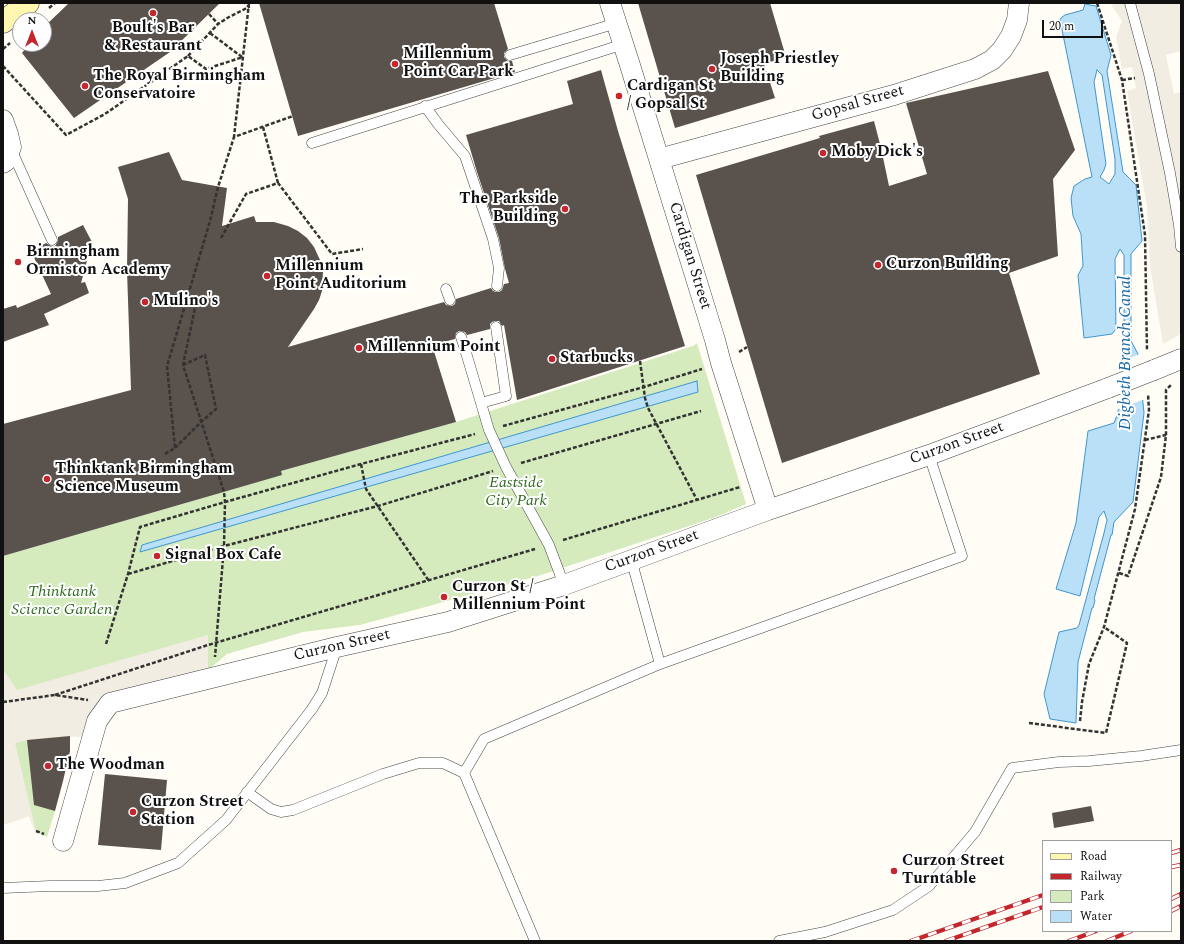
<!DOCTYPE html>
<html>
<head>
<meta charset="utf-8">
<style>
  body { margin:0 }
  #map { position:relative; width:1184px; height:944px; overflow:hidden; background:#fffdf5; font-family:Spectral,serif }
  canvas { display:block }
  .frame { position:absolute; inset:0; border:4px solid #111; pointer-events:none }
  .legend { position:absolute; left:1042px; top:840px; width:130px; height:92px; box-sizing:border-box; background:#fff; border:1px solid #a0a0a0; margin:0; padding:5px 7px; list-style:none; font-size:12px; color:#111 }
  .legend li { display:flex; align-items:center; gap:8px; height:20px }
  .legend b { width:20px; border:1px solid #a0a0a0 }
  .north { position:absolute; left:12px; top:12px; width:40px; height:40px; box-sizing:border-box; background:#fff; border:1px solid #a0a0a0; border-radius:50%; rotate:0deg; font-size:11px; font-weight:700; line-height:16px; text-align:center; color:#111 }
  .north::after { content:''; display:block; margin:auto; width:14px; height:18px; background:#c4262e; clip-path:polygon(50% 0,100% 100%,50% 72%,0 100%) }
  .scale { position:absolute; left:1042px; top:20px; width:61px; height:18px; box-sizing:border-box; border:2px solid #111; border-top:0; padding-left:5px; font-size:12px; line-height:14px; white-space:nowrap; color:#111; -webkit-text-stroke:3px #fff; paint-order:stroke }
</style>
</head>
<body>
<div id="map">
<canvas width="1184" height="944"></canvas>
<div class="frame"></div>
<ul class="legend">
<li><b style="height:5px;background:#fff6b0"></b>Road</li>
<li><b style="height:5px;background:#c4262e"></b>Railway</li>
<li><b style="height:11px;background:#d5ebbd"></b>Park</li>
<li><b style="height:11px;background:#b9e0f7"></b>Water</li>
</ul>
<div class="north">N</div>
<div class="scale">20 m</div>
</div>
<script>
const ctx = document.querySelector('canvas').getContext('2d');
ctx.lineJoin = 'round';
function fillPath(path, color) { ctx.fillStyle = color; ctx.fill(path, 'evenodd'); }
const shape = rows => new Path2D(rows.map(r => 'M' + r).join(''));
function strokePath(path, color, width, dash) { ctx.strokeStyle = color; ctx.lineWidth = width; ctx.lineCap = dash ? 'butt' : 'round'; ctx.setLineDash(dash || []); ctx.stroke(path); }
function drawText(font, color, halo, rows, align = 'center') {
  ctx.font = font + ' Spectral,serif'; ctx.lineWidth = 4; ctx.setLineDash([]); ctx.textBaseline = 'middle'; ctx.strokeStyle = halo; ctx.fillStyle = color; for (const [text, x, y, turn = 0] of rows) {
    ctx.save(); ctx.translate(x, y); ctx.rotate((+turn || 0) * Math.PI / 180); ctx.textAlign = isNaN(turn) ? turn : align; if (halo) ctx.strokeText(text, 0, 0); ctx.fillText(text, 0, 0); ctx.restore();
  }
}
const green = shape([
  [697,343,746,504,716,517,538,576,360,625,303,632,227,654,208,670,103,699,68,736,27,741,55,811,47,837,35,831,29,816,3,825,3,556,203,498,3,549,456,422,693,346]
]);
const plaza = shape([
  [1122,3,1181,3,1181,51,1166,55,1174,94,1181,92,1181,334,1163,344,1150,266,1147,207,1127,91,1136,88,1132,67,1122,69,1116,37,1122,21,1111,5],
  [208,635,208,670,110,703,93,738,68,736,27,740,15,743,36,831,35,831,29,816,3,825,3,669,17,690]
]);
const water = shape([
  [1085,4,1096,6,1111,55,1107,71,1123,172,1136,185,1142,241,1131,254,1131,341,1138,354,1144,413,1133,502,1114,522,1112,535,1111,535,1094,599,1095,600,1093,608,1092,608,1078,662,1076,723,1050,719,1044,694,1059,632,1077,628,1079,625,1104,533,1107,520,1104,511,1099,517,1080,596,1056,589,1076,523,1088,431,1114,423,1118,413,1121,357,1124,342,1124,255,1120,249,1115,259,1116,329,1112,334,1084,338,1078,275,1083,266,1081,234,1073,216,1071,198,1074,186,1085,179,1092,177,1060,20,1062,17,1065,15,1083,10,1085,4],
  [1097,70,1102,75,1115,159,1115,174,1109,184,1100,177,1104,170,1106,164,1094,82,1097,70],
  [697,381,698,392,140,552,142,545,697,381]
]);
const pier = shape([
  [1140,354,1145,399,1116,410,1119,362]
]);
const building = shape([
  [69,3,220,3,170,52,74,118,22,53,29,44,44,44,44,27],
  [259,3,494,3,508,49,504,53,504,57,508,61,512,61,515,72,298,136],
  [638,3,770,3,786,57,764,64,775,98,675,128],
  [601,70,618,131,685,346,517,400,504,325,502,326,499,321,495,321,492,322,490,324,490,329,467,335,465,332,459,331,456,333,455,339,432,345,456,422,281,471,282,475,3,556,3,424,131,390,127,270,128,199,118,167,169,152,182,180,227,188,222,226,254,216,256,222,274,222,288,226,298,231,307,238,314,247,320,260,323,271,322,291,319,300,314,309,288,347,444,302,446,305,452,306,455,304,456,299,491,288,493,291,496,292,499,292,502,290,504,284,509,283,505,269,499,238,477,172,466,135,573,104,567,81],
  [1048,71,1075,150,1053,179,1058,256,1009,273,1040,374,782,463,696,175,820,138,819,136,874,121,881,148,889,186,927,174,906,103],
  [83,225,92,242,81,283,85,282,89,293,44,314,49,325,3,342,3,309,16,305,17,308,51,294,31,251,46,243,51,246,55,246,58,241,58,237],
  [70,736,70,751,63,781,55,811,34,805,27,740],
  [105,774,167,780,161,850,98,845],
  [1091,806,1094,821,1054,828,1052,813]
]);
const path = shape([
  [249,3,234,137,293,116],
  [1097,3,1122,80,1145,235,1147,351],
  [49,8,55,3],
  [209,14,218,24],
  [210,33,242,57],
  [3,49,10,43],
  [188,56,218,24,229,17,249,7,245,3],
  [3,66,66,135,105,114,188,56,206,69,243,57],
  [1122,80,1135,78],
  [263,127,278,183],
  [221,238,246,194,278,183,332,254,363,249],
  [196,303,183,365,224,492,225,502,224,546,215,657],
  [739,352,747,347],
  [640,361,645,398,648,408,697,500],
  [503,426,644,387,702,369],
  [1145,440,1166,435],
  [175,448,201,422,216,409,205,355,183,365],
  [165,454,175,448,167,366,210,221,218,187,234,137],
  [521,463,701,411],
  [361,464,366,489,429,581],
  [563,540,740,487],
  [1119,573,1128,576,1161,477,1166,435,1166,390,1171,385],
  [128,574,224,546,378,506,493,471],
  [106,644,128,574,140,527,225,502,361,464,475,434],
  [55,695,208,645,535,549],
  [3,702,55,695,88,700],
  [1080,721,1082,702,1089,664,1104,627,1135,509,1149,410,1148,394],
  [1029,723,1106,733,1127,643,1104,627],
  [36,831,44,834]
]);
const lane = shape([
  [1130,3,1149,74,1170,173,1179,225,1181,247],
  [510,55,617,23],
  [425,106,438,124,465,156,493,239,499,268,497,286],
  [312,143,624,44],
  [11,149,52,240],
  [446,289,450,300],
  [461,337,464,346,489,430,506,467,549,545,564,585],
  [481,403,506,396,496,327],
  [631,559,660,664],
  [464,773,484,739,660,664,962,556,929,455],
  [247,792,271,809,281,812,293,810,383,774,419,763,443,763,464,773,535,941],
  [3,888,50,886,98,886,125,883,178,863,226,820,312,709,322,693,337,647],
  [779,941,825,932,893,910,929,886,975,832,1012,768,1059,762,1089,761,1141,756,1181,750]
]);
const street = shape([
  [610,3,629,62,715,340,721,363,768,510],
  [3,120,8,134,11,147,6,161,3,163],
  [659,159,894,95,975,69,992,60,1002,50,1011,36,1017,20,1019,3],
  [1154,370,1181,359],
  [63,841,97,721,110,703,337,647,448,622,564,585,768,510,929,455,1108,388]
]);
const secondary = shape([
  [3,22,28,3]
]);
const rail = shape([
  [1171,853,1181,850],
  [1171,867,1181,865],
  [1171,899,1181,894],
  [1171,911,1181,906],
  [911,941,1043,895],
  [946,941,1043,907],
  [1069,941,1096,931],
  [1107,941,1131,931]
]);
const streetBridge = shape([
  [1108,388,1154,370]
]);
const markers = [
  [153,13,4,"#c4262e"],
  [395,64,4,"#c4262e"],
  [712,69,4,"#c4262e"],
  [85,86,4,"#c4262e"],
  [619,96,4,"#c4262e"],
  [823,153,4,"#c4262e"],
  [565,209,4,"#c4262e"],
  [18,262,4,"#c4262e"],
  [878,265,4,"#c4262e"],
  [267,276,4,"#c4262e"],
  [145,302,4,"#c4262e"],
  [359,348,4,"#c4262e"],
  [552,359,4,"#c4262e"],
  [47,479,4,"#c4262e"],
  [157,556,4,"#c4262e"],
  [444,597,4,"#c4262e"],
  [48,766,4,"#c4262e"],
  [133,812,4,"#c4262e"],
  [894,871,4,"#c4262e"]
];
const poiNames = [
  ["Boult's Bar",153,29,"center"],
  ["& Restaurant",153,47,"center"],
  ["Millennium",403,55],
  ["Point Car Park",403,73],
  ["Joseph Priestley",720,60],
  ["Building",720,78],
  ["The Royal Birmingham",93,77],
  ["Conservatoire",93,95],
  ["Cardigan St",627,87],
  ["/ Gopsal St",627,105],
  ["Moby Dick's",831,153],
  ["The Parkside",557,200,"right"],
  ["Building",557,218,"right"],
  ["Birmingham",26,253],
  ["Ormiston Academy",26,271],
  ["Curzon Building",886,265],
  ["Millennium",275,267],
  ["Point Auditorium",275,285],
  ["Mulino's",153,302],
  ["Millennium Point",367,348],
  ["Starbucks",560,359],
  ["Thinktank Birmingham",55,470],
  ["Science Museum",55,488],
  ["Signal Box Cafe",165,556],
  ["Curzon St /",452,588],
  ["Millennium Point",452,606],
  ["The Woodman",56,766],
  ["Curzon Street",141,803],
  ["Station",141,821],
  ["Curzon Street",902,862],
  ["Turntable",902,880]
];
const streetNames = [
  ["Gopsal Street",858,104,-16],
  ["Cardigan Street",689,256,73],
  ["Curzon Street",957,444,-20],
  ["Curzon Street",652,552,-20],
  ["Curzon Street",342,646,-13]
];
const parkNames = [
  ["Eastside",516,484],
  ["City Park",516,502],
  ["Thinktank",62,593],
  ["Science Garden",62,611]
];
const waterNames = [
  ["Digbeth Branch Canal",1127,353,-90]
];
fillPath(green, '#d5ebbd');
fillPath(plaza, '#f1ede2');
fillPath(water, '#b9e0f7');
strokePath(water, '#3f96cf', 1);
fillPath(pier, '#fffdf5');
fillPath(building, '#5a524d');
strokePath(lane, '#444', 11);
strokePath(street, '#444', 21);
strokePath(secondary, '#333', 23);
strokePath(path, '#333', 2.5, [4, 2]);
strokePath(lane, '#fff', 10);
strokePath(street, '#fff', 20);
strokePath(secondary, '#fff6b0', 22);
strokePath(rail, '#c4262e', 4.5);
strokePath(rail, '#fff', 3, [9]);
strokePath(streetBridge, '#444', 21, []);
strokePath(streetBridge, '#fff', 20);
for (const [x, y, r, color] of markers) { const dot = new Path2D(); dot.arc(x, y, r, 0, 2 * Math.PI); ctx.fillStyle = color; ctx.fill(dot); strokePath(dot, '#fff', 1.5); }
drawText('bold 16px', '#111', '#fff', poiNames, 'left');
drawText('16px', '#111', '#fff', streetNames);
drawText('italic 16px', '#2f6b1f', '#fff', parkNames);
drawText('italic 17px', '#1768a6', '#fff', waterNames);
</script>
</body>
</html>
